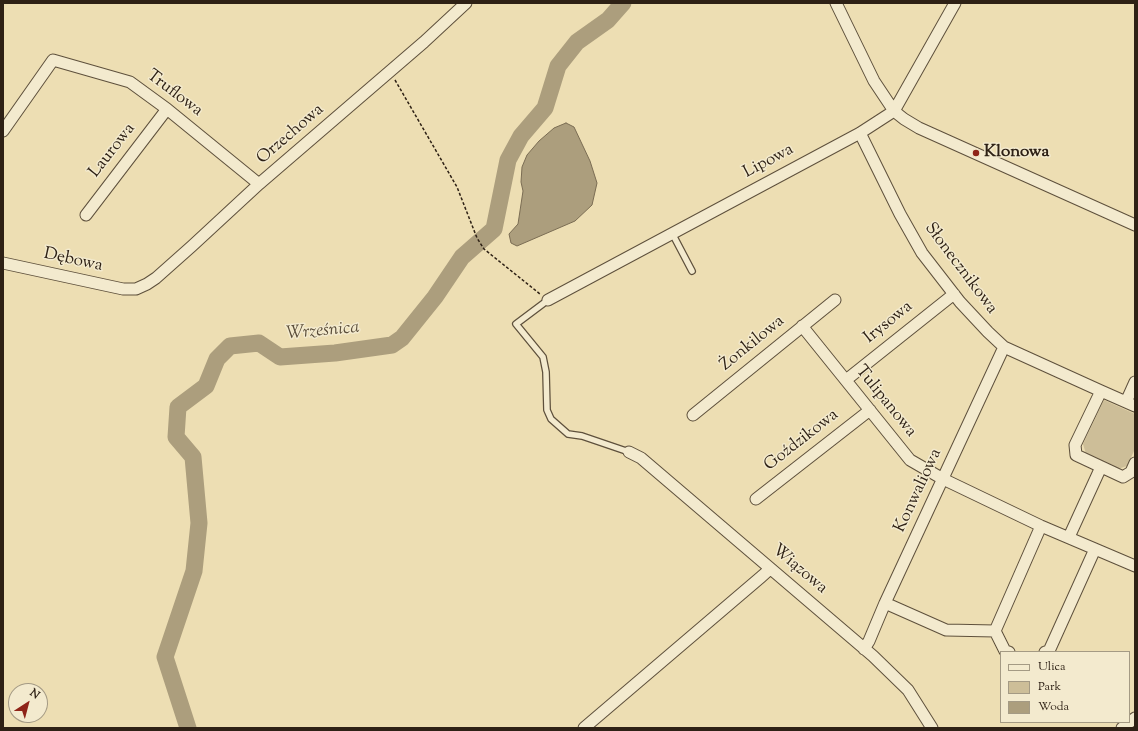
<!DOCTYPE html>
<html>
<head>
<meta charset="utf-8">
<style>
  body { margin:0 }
  #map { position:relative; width:1138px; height:731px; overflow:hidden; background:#eddeb3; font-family:"Sorts Mill Goudy",serif }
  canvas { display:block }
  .frame { position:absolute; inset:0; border:4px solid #2e2115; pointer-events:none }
  .legend { position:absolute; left:1000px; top:651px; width:130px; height:72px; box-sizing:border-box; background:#f3eace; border:1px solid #a49a84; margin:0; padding:5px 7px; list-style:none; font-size:12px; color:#2e2115 }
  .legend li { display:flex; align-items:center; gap:8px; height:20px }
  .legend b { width:20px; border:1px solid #a49a84 }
  .north { position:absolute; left:8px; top:683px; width:40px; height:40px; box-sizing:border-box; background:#f3eace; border:1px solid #a49a84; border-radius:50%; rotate:36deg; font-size:11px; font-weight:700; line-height:16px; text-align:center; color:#2e2115 }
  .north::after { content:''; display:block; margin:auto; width:14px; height:18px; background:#8f2418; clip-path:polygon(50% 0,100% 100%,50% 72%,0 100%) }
</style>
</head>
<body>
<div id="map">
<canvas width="1138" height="731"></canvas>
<div class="frame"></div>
<ul class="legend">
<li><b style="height:5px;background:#f3eace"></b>Ulica</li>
<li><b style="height:11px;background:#cdbe98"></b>Park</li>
<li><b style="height:11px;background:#ac9e7d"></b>Woda</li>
</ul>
<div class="north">N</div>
</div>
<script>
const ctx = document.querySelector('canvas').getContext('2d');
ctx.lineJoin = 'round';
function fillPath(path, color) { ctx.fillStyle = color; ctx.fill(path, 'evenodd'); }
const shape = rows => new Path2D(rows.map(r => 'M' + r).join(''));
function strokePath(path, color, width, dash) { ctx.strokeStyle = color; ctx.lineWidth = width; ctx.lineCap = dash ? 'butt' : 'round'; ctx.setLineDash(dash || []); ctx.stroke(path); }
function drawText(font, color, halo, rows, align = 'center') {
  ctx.font = font + ' "Sorts Mill Goudy",serif'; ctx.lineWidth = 3; ctx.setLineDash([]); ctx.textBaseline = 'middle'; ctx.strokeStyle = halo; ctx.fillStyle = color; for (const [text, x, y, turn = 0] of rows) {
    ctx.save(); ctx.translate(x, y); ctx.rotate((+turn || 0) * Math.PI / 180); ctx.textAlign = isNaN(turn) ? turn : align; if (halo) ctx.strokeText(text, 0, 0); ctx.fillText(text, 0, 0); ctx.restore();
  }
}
const green = shape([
  [1104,400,1135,414,1135,449,1127,466,1118,469,1086,454,1083,444]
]);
const water = shape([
  [566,123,574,127,590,161,597,183,592,205,575,221,517,246,511,243,509,234,518,224,523,191,521,182,522,167,527,155,539,141,554,128,566,123]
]);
const river = shape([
  [188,728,165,657,194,571,199,523,193,457,176,437,178,407,206,386,217,359,230,346,259,343,280,357,335,353,392,345,402,338,435,297,462,257,494,229,508,160,521,136,545,108,558,66,577,42,608,20,623,3]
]);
const path = shape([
  [395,80,457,187,477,238,484,249,540,294]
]);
const service = shape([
  [672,233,692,271],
  [548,300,516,324,543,357,546,372,547,410,551,419,568,434,582,436,629,452]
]);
const minor = shape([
  [836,3,874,81,894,111,904,119,919,128,1135,225],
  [3,131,53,60,130,82,167,109,259,184],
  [860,133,900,214,922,253,960,302,988,332,1004,347,1101,391,1135,406],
  [86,215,167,109],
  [3,263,123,289,136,289,147,284,156,278,192,246,259,184,424,42,466,3],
  [548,300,860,133,894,111,955,3],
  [802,326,910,460,943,479,1041,526,1135,566],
  [846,380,954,294],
  [1101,391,1075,445,1076,455,1123,477,1131,472,1135,463],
  [1126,402,1135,382],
  [693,415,835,300],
  [629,452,641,458,873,656,908,690,932,728],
  [756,499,870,410],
  [1069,537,1101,467],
  [885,603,946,630,995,631],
  [995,631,1041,526],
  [995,631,1005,651,1009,652],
  [864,649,869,641,885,603,1004,347],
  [1045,652,1049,651,1095,549],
  [584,728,761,577,770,569],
  [1122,728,1135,718]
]);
const markers = [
  [976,153,4,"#8f2418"]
];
const streetNames = [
  ["Truflowa",174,94,37],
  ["Orzechowa",291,135,-41],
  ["Laurowa",113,151,-52],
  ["Lipowa",769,162,-28],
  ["Dębowa",73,261,12],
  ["Słonecznikowa",960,269,53],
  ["Irysowa",889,323,-39],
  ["Żonkilowa",753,344,-39],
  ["Tulipanowa",885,402,51],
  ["Goździkowa",802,441,-38],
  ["Konwaliowa",919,491,-65],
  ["Wiązowa",799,570,40]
];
const poiNames = [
  ["Klonowa",984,153]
];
const waterNames = [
  ["Wrześnica",323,332,-5]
];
fillPath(green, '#cdbe98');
fillPath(water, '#ac9e7d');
strokePath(water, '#7a6c53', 1);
strokePath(river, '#ac9e7d', 17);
strokePath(service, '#5e503c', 8);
strokePath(minor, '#5e503c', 13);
strokePath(path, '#2e2115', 1.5, [3, 2]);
strokePath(service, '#f3eace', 5.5);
strokePath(minor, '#f3eace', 11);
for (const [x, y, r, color] of markers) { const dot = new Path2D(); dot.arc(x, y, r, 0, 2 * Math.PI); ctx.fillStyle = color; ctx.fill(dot); strokePath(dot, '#f3eace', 1.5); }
drawText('17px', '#2e2115', '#f3eace', streetNames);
drawText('bold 17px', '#2e2115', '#f3eace', poiNames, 'left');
drawText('italic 18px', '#5a4d39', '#f3eace', waterNames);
</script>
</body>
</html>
